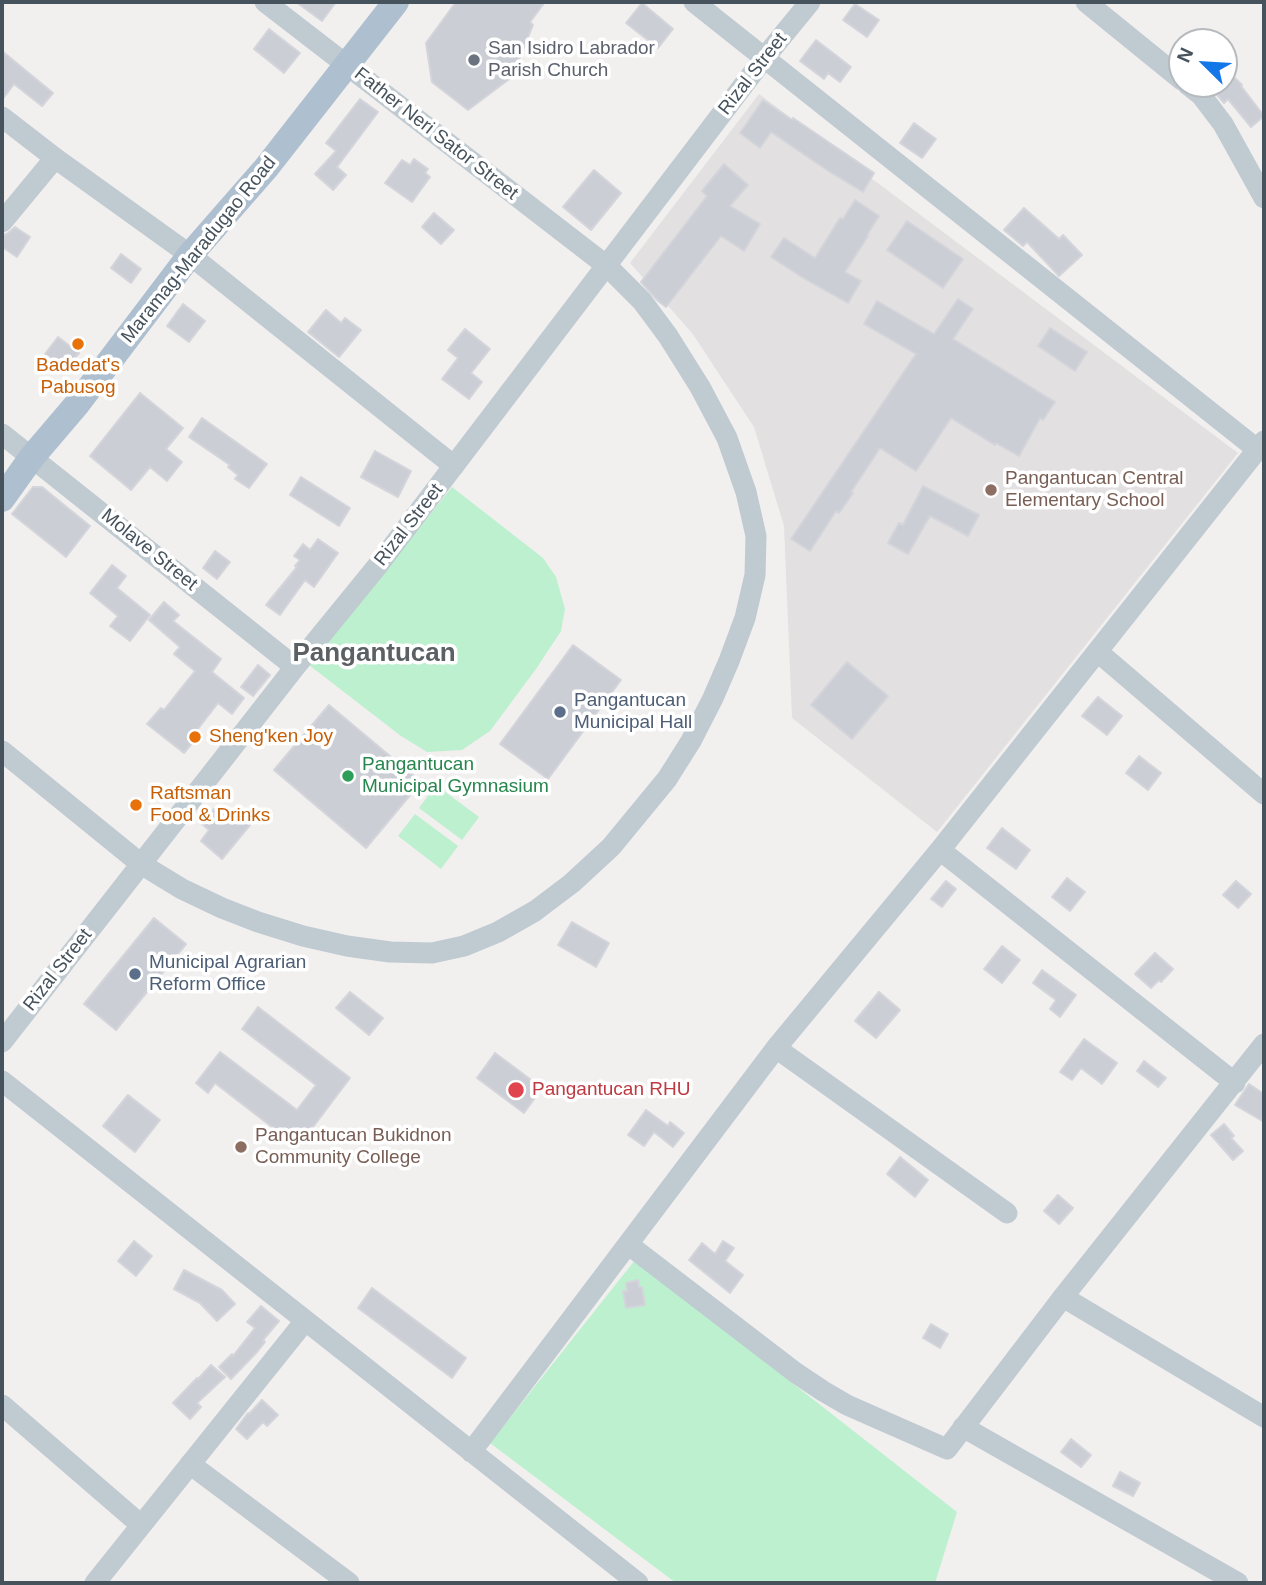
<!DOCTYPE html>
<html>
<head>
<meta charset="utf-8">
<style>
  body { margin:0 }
  #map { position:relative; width:1266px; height:1585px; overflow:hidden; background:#f2efef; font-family:Helvetica,sans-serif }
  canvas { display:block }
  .frame { position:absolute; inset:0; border:4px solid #46535d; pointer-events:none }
  .north { position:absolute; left:1168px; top:28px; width:70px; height:70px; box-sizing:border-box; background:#fff; border:2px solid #b5babe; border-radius:50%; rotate:294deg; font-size:19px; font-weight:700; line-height:28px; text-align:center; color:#46535d }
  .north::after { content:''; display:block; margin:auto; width:24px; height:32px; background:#1377e7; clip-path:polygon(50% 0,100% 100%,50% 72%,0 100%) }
</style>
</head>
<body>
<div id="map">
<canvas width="1266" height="1585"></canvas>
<div class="frame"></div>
<div class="north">N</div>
</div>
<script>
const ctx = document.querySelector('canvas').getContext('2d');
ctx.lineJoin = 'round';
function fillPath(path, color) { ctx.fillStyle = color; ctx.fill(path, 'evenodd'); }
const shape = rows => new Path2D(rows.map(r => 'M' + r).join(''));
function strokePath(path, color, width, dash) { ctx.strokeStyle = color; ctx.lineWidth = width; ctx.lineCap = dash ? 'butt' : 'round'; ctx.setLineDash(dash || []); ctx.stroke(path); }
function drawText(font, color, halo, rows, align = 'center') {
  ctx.font = font + ' Helvetica,sans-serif'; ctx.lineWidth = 7; ctx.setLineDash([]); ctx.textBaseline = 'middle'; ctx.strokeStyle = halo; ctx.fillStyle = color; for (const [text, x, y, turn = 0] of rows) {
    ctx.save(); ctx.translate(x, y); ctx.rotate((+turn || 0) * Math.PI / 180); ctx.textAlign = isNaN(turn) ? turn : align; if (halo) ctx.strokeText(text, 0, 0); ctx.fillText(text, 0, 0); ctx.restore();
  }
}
const education = shape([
  [759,94,1238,453,937,832,792,718,784,526,754,427,692,333,630,263]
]);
const green = shape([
  [452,487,543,558,556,577,565,609,561,631,536,669,490,731,462,750,427,752,401,736,309,665],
  [436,785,479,817,462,840,419,808],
  [415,814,458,846,441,869,398,836],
  [635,1260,957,1512,935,1583,676,1583,490,1443]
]);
const building = shape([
  [296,2,336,2,322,21,296,2],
  [456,2,545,2,530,22,533,25,512,77,468,110,432,82,426,43,456,2],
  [642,3,673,29,658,48,626,23,642,3],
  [855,4,879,20,867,37,843,20,855,4],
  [269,29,300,53,284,73,254,49,269,29],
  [816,40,851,67,840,82,828,73,824,79,800,61,816,40],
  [2,51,53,93,42,106,14,84,2,100,2,51],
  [1224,67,1242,85,1241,86,1264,116,1251,127,1228,99,1224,103,1208,84,1224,84,1224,67],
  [360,99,378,112,337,167,346,175,333,190,315,174,336,151,326,143,360,99],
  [763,100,792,120,793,118,874,173,863,192,830,172,771,132,760,148,740,133,763,100],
  [914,123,936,139,922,158,900,143,914,123],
  [414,159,428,169,425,173,430,177,412,202,385,183,402,160,410,165,414,159],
  [724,164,748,185,730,206,760,224,744,251,721,236,666,307,657,300,641,282,707,196,702,191,724,164],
  [594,170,621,193,591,230,563,207,594,170],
  [855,200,879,216,867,235,868,236,845,272,861,281,848,303,805,279,771,257,784,238,815,258,840,218,843,219,855,200],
  [1024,208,1059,239,1063,235,1082,255,1059,276,1027,242,1023,246,1004,230,1024,208],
  [434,213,454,230,441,244,422,227,434,213],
  [907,221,963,259,943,288,887,250,907,221],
  [15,227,30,237,17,257,2,247,2,235,7,234,15,227],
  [121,254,141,269,131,283,111,268,121,254],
  [958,299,973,309,953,339,1055,402,1043,420,1040,418,1019,456,996,443,995,445,951,418,916,471,880,448,851,492,853,493,839,513,836,511,810,551,791,539,916,354,864,324,877,301,934,334,958,299],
  [183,304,205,321,189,342,167,326,183,304],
  [326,310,341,323,345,318,361,330,339,357,308,332,326,310],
  [1050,328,1087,352,1075,371,1038,346,1050,328],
  [465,329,490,349,471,373,482,382,469,399,442,379,458,358,448,350,465,329],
  [58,337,79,353,65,370,45,354,58,337],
  [140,393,183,428,166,449,182,462,167,481,150,467,131,490,90,456,140,393],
  [202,418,267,464,249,488,235,479,238,475,228,467,230,465,189,437,202,418],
  [375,451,411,471,398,497,361,477,375,451],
  [301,477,350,508,339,526,290,495,301,477],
  [923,486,979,515,968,536,930,516,908,554,888,543,899,523,903,525,923,486],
  [33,487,42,487,90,526,66,557,12,514,33,487],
  [318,539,338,553,314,587,305,580,280,615,266,605,297,567,295,566,300,560,294,556,303,544,310,550,318,539],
  [215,551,230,562,217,579,203,568,215,551],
  [112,565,126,576,117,588,150,615,130,641,110,626,118,616,90,593,112,565],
  [164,602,179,615,173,621,221,659,212,672,244,698,232,714,218,703,194,734,197,737,184,753,147,724,161,708,164,710,195,671,174,654,180,647,149,620,164,602],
  [573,645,621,680,548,779,500,744,573,645],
  [847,662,888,696,852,739,811,705,847,662],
  [258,665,270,675,253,696,241,687,258,665],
  [1098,697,1122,716,1107,735,1082,716,1098,697],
  [329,705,421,782,366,848,274,770,329,705],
  [1139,756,1161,773,1148,790,1126,773,1139,756],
  [229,808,250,825,222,859,201,841,209,830,202,824,214,809,222,816,229,808],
  [1002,828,1030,850,1016,869,987,848,1002,828],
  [1067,878,1085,892,1070,911,1052,897,1067,878],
  [946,881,956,889,942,907,931,899,946,881],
  [1236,881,1251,894,1238,908,1223,895,1236,881],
  [154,918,186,944,116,1030,84,1004,154,918],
  [572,922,609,943,596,967,558,945,572,922],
  [1002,946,1020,960,1002,983,984,969,1002,946],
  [1155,953,1173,969,1161,982,1159,980,1151,988,1135,974,1155,953],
  [1042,970,1076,995,1060,1017,1050,1009,1056,1000,1033,983,1042,970],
  [350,992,383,1018,369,1035,336,1008,350,992],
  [879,992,900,1010,876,1038,855,1021,879,992],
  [258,1007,350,1078,298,1147,215,1083,208,1093,196,1083,220,1052,297,1110,316,1085,242,1029,258,1007],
  [1084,1039,1117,1063,1102,1084,1081,1068,1072,1080,1060,1072,1084,1039],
  [495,1053,542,1088,524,1113,477,1078,495,1053],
  [1144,1061,1166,1078,1158,1087,1137,1071,1144,1061],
  [1249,1084,1264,1094,1264,1122,1235,1105,1249,1084],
  [128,1095,160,1120,135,1152,103,1126,128,1095],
  [646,1110,668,1126,670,1122,684,1133,673,1147,654,1132,644,1146,628,1135,646,1110],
  [1224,1124,1234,1136,1231,1138,1243,1151,1233,1160,1211,1135,1224,1124],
  [900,1157,928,1180,915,1197,887,1174,900,1157],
  [1058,1195,1073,1208,1059,1224,1044,1211,1058,1195],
  [134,1241,152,1256,136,1276,118,1261,134,1241],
  [723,1241,734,1248,725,1261,743,1275,730,1293,689,1260,702,1243,715,1254,723,1241],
  [184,1270,222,1290,235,1304,217,1321,200,1303,174,1289,184,1270],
  [638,1280,639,1287,642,1287,645,1305,626,1308,623,1291,627,1291,626,1283,638,1280],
  [372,1288,466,1358,452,1378,358,1308,372,1288],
  [261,1306,279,1321,263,1340,265,1342,257,1352,231,1379,219,1367,232,1354,233,1356,255,1328,247,1322,261,1306],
  [931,1324,948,1334,940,1348,923,1338,931,1324],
  [211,1365,225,1377,197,1403,201,1407,190,1419,173,1403,197,1378,198,1379,211,1365],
  [262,1400,278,1415,267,1426,263,1422,247,1439,236,1429,248,1413,249,1414,262,1400],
  [1071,1439,1091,1455,1081,1467,1061,1452,1071,1439],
  [1120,1472,1140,1483,1133,1496,1113,1486,1120,1472]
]);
const minor = shape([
  [694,2,1258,450],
  [1086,2,1182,80],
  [1187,84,1201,95,1223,124,1264,198],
  [2,117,55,158,190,255,454,466],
  [2,222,55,158],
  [2,434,295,667],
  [1098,652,1264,794],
  [2,751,141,864,182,889,222,908,258,922,303,936,347,946,390,952,432,953,464,946,498,932,535,911,572,883,611,847,667,779,691,741,713,698,729,661,745,618,755,575,756,536,746,492,727,438,700,387,668,336,642,301,607,266,265,2],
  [940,850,1235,1083],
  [2,1042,295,667,379,564,765,57,810,2],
  [776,1048,1007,1213],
  [2,1081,638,1583],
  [629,1245,796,1373,823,1391,847,1405,947,1449,1063,1297,1264,1044],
  [1063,1297,1264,1417],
  [2,1405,141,1525],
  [963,1427,1238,1583],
  [471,1452,776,1048,940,850,1264,441],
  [190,1464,349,1583],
  [95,1583,305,1321]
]);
const major = shape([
  [2,499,32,457,78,403,190,255,266,168,396,2]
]);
const markers = [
  [474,60,7,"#6b7280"],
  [78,344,7,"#e8710a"],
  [991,490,7,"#8d6e63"],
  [560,712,7,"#5c6f8a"],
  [195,737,7,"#e8710a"],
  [348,776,7,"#2e9e5b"],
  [136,805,7,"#e8710a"],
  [135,974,7,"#5c6f8a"],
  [516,1090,9,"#e0444e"],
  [241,1147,7,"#8d6e63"]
];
const worshipNames = [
  ["San Isidro Labrador",488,49],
  ["Parish Church",488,71]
];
const streetNames = [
  ["Rizal Street",753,74,-52],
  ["Father Neri Sator Street",436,134,38],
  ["Maramag-Maradugao Road",199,250,-51],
  ["Rizal Street",409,525,-52],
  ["Molave Street",149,550,39],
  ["Rizal Street",58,970,-52]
];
const foodNames = [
  ["Badedat's",78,366,"center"],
  ["Pabusog",78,388,"center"],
  ["Sheng'ken Joy",209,737],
  ["Raftsman",150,794],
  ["Food & Drinks",150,816]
];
const educationNames = [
  ["Pangantucan Central",1005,479],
  ["Elementary School",1005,501],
  ["Pangantucan Bukidnon",255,1136],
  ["Community College",255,1158]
];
const serviceNames = [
  ["Pangantucan",574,701],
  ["Municipal Hall",574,723],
  ["Municipal Agrarian",149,963],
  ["Reform Office",149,985]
];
const leisureNames = [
  ["Pangantucan",362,765],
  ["Municipal Gymnasium",362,787]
];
const healthNames = [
  ["Pangantucan RHU",532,1090]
];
const districtNames = [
  ["Pangantucan",374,654]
];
fillPath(education, '#e3e0e1');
fillPath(green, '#bcf0cf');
fillPath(building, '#cbced4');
strokePath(building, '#d3d5db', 2);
strokePath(minor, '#bfcad1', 21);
strokePath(major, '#aebfcf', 26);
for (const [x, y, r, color] of markers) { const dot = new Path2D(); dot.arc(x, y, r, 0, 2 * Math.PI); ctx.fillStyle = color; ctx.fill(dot); strokePath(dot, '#fff', 2.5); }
drawText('19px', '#5b616d', '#fff', worshipNames, 'left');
drawText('19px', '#46535d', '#fff', streetNames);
drawText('19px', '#c56008', '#fff', foodNames, 'left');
drawText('19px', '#785e54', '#fff', educationNames, 'left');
drawText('19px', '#4e5e75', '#fff', serviceNames, 'left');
drawText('19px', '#27864d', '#fff', leisureNames, 'left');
drawText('19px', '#be3a42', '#fff', healthNames, 'left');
drawText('bold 26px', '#5b6064', '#fff', districtNames);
</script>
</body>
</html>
